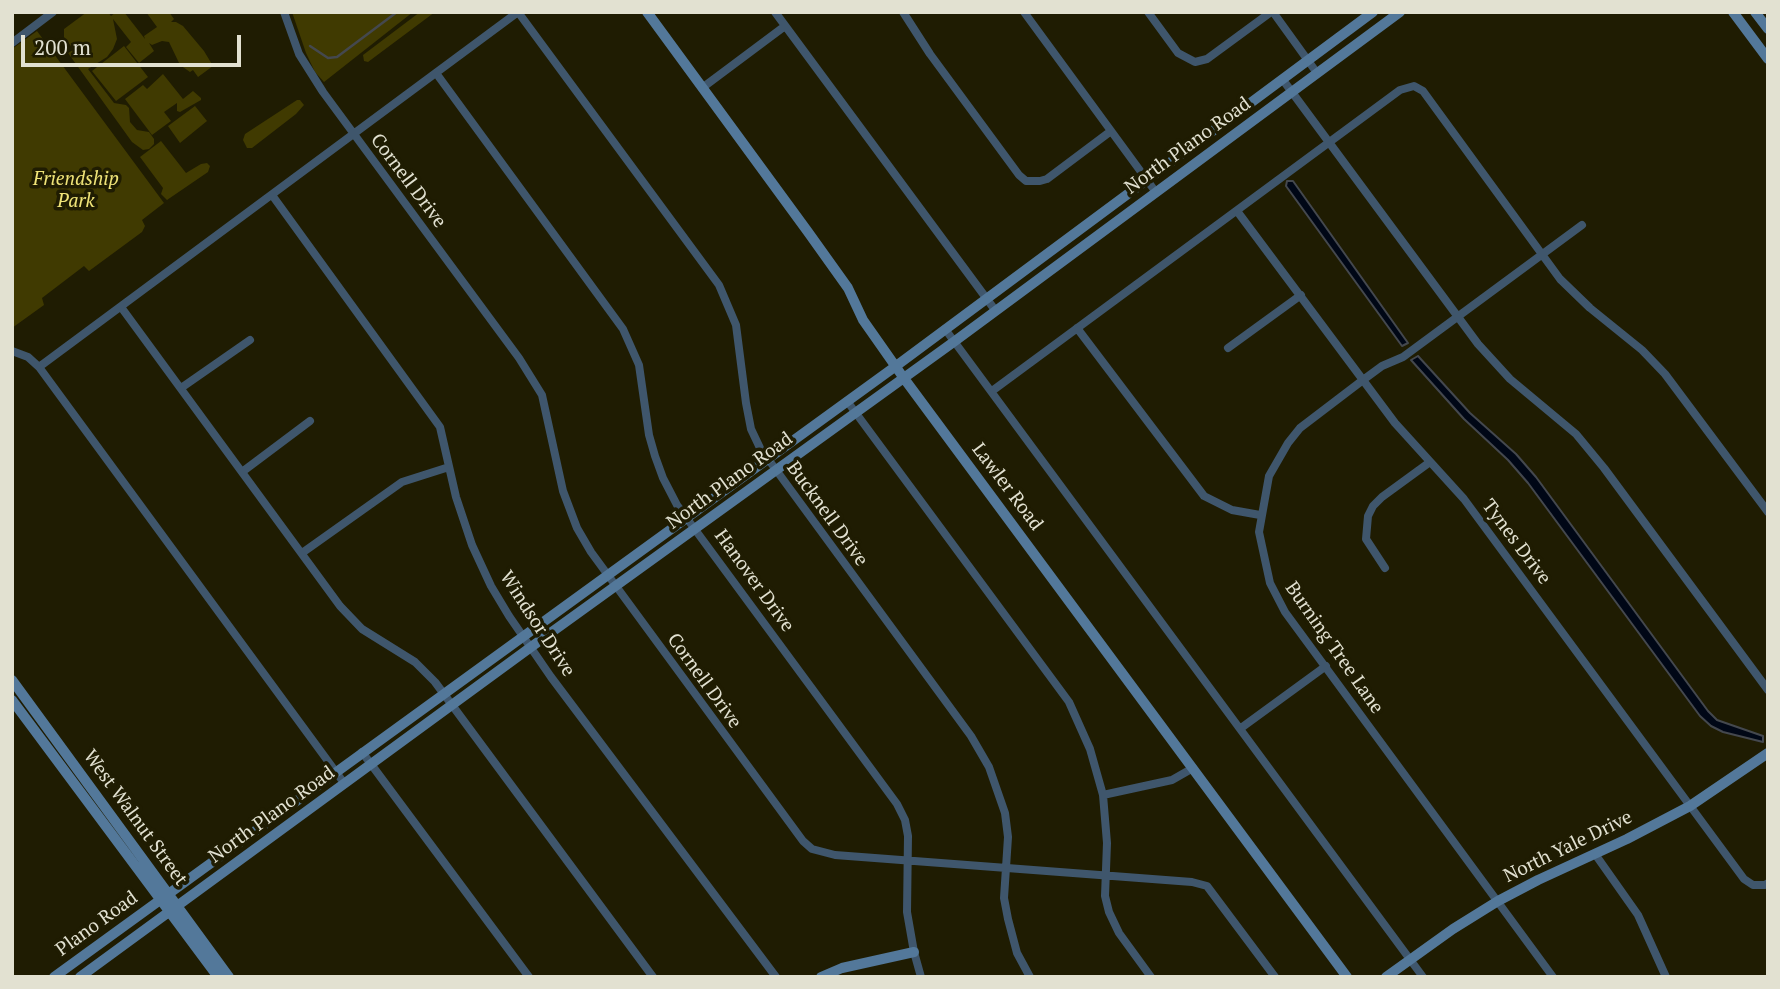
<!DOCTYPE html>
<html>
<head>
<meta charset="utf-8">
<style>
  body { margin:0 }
  #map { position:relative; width:1780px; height:989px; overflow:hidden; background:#1f1c02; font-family:"PT Serif",serif }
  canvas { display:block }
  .frame { position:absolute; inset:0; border:14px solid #e2e1d1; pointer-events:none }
  .scale { position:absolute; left:21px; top:35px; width:220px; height:32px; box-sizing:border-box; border:4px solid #e2e1d1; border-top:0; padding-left:9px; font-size:21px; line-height:24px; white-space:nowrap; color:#e2e1d1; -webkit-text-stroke:5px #1f1c02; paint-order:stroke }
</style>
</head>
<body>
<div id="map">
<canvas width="1780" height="989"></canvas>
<div class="frame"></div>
<div class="scale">200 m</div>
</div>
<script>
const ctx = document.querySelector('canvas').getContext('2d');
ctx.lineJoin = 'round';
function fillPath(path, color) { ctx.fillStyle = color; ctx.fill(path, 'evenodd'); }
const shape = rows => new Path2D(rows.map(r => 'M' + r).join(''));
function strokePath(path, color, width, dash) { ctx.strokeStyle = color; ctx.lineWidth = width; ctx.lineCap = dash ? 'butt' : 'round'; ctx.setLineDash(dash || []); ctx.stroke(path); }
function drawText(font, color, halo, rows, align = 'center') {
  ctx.font = font + ' "PT Serif",serif'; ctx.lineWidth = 7; ctx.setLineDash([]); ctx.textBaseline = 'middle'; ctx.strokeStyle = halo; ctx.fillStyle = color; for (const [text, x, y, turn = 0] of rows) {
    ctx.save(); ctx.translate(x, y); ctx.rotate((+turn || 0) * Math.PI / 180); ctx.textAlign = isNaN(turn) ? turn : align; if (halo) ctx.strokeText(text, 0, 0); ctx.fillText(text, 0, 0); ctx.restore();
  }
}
const green = shape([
  [87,12,108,12,111,16,116,12,124,12,145,39,144,36,157,27,146,12,169,12,174,19,171,22,176,22,183,26,204,51,213,66,198,77,193,70,190,72,180,65,169,42,162,41,152,45,149,43,154,51,139,63,126,47,131,42,113,19,117,39,113,49,107,57,88,69,114,103,126,105,129,108,130,122,137,130,149,132,154,139,154,144,149,149,143,150,132,142,68,53,73,50,77,54,64,37,64,29],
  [292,12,413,12,324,82,315,72,306,53],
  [420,12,435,12,368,62,364,61,363,55],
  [37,31,164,203,142,220,145,226,142,232,89,271,84,266,42,298,44,305,12,328,12,49],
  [124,46,148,77,116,101,92,71],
  [163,74,183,99,193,91,201,98,201,100,180,112,177,111,177,103,164,112,171,121,152,135,125,99,143,85,147,89],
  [297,100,300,100,304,105,296,114,252,148,247,148,243,140,245,134],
  [195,106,207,121,180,143,168,126],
  [161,141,186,173,201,164,207,163,210,166,208,172,167,200,161,194,163,188,140,157]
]);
const water = shape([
  [1287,181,1293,181,1408,343,1402,346,1286,186,1287,181],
  [1418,356,1470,413,1516,454,1536,477,1708,711,1717,720,1763,736,1763,742,1723,732,1711,726,1700,716,1528,483,1508,460,1464,419,1411,360,1418,356]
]);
const stream = shape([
  [310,46,328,58,337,57,397,12]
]);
const street = shape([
  [284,12,299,54,323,92,519,358,542,395,563,491,577,528,591,552,803,841,812,849,835,855,1192,882,1207,886,1275,977],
  [518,12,719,285,736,325,746,403,751,429,760,448,971,736,989,767,1005,813,1008,837,1004,898,1008,919,1017,953,1030,977],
  [775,12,995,310],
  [903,12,930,54,1019,175,1026,181,1040,181,1047,179,1111,131],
  [1024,12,1155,191],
  [1148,12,1178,53,1195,62,1207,59,1271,12],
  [1273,12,1317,73],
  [12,43,53,12],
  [436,73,623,329,639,365,649,435,655,456,663,478,677,505,897,804,905,820,908,836,907,912,914,952,921,977],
  [1283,80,1478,344,1510,379,1576,434,1604,468,1768,690],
  [702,88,785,26],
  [272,195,440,427,456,497,472,545,491,586,509,616,551,677,776,977],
  [1237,211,1395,423,1464,499,1744,879,1753,885,1765,885,1768,883],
  [121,307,340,606,362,629,415,662,435,682,653,977],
  [1077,328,1204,496,1232,510,1260,515],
  [945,329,1423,977],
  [1228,348,1301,295],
  [12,351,28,357,39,367,344,783],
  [39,367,518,12],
  [181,388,250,340],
  [992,391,1400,90,1414,86,1423,91,1560,279,1590,308,1642,350,1665,374,1768,512],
  [847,401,1069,702,1090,749,1103,795,1107,843,1105,896,1109,912,1119,933,1151,977],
  [242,472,310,421],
  [302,553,402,482,449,467],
  [1385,568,1366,539,1368,516,1373,506,1382,497,1430,462],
  [1241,728,1326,666],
  [362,752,529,977],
  [1103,795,1172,780,1193,768],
  [1595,854,1638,915,1666,977],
  [1553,977,1285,612,1270,583,1259,532,1269,476,1288,443,1300,428,1363,380,1382,366,1403,357,1582,225]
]);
const secondary = shape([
  [647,12,808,232,848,288,863,320,903,377,1347,977],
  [1733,12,1768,59],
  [1755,12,1768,29],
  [12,680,229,977],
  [12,700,218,977],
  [54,977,896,366,1373,12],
  [80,977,531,647,955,341,1400,12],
  [821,977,842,968,914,952],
  [1386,977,1453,929,1498,901,1538,880,1627,839,1690,806,1768,753]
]);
const streetNames = [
  ["North Plano Road",1188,146,-36],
  ["Cornell Drive",408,181,53],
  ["North Plano Road",730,481,-36],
  ["Lawler Road",1007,487,53],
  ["Bucknell Drive",827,514,54],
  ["Tynes Drive",1516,542,53],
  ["Hanover Drive",754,581,54],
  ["Windsor Drive",537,624,57],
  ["Burning Tree Lane",1334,648,55],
  ["Cornell Drive",704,681,54],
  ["North Plano Road",272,815,-36],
  ["West Walnut Street",135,818,54],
  ["North Yale Drive",1568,847,-26],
  ["Plano Road",97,924,-36]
];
const parkNames = [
  ["Friendship",76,180],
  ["Park",76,202]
];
fillPath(green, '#403a01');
fillPath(water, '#000716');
strokePath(water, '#44484e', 2);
strokePath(stream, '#44484e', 2.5);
strokePath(street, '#3f566c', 8);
strokePath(secondary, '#53789a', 10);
drawText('19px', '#e2e1d1', '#1f1c02', streetNames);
drawText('italic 19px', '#f0e478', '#1f1c02', parkNames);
</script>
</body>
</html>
